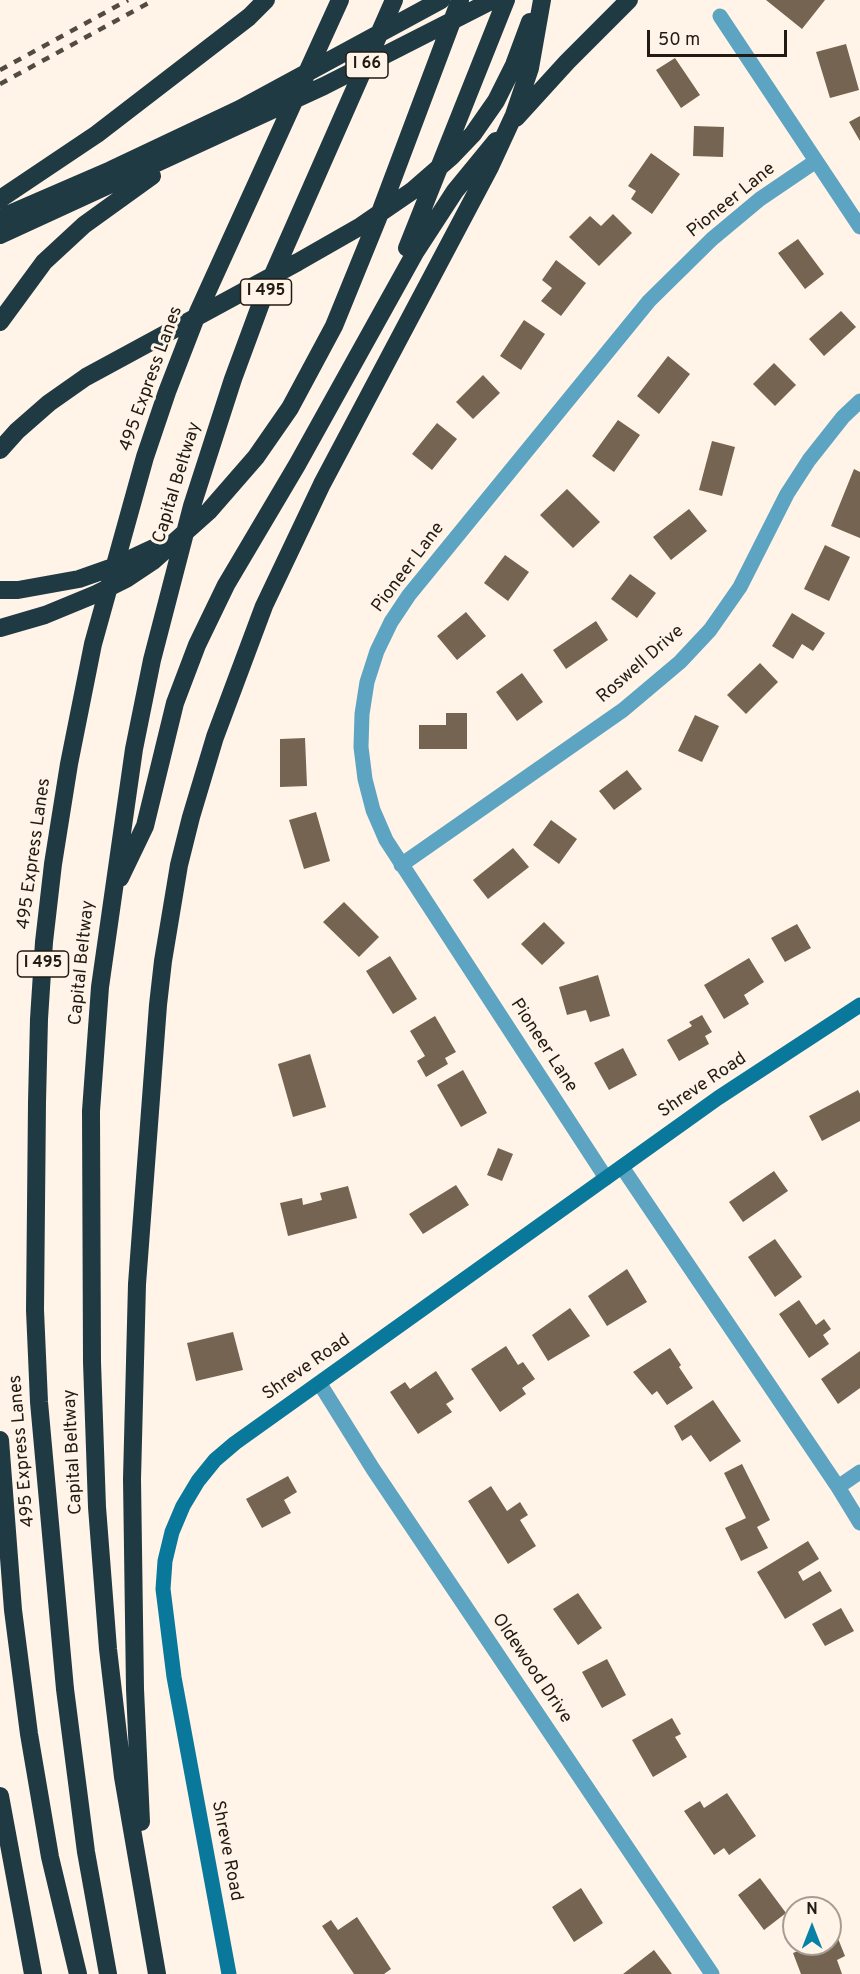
<!DOCTYPE html>
<html>
<head>
<meta charset="utf-8">
<style>
  body { margin:0 }
  #map { position:relative; width:860px; height:1974px; overflow:hidden; background:#fff4e7; font-family:Overpass,sans-serif }
  canvas { display:block }
  .north { position:absolute; left:782px; top:1896px; width:60px; height:60px; box-sizing:border-box; background:#fff4e7; border:2px solid #a69d92; border-radius:50%; rotate:0deg; font-size:16px; font-weight:700; line-height:24px; text-align:center; color:#211b13 }
  .north::after { content:''; display:block; margin:auto; width:21px; height:27px; background:#0782a7; clip-path:polygon(50% 0,100% 100%,50% 72%,0 100%) }
  .scale { position:absolute; left:647px; top:30px; width:140px; height:27px; box-sizing:border-box; border:3px solid #211b13; border-top:0; padding-left:8px; font-size:18px; line-height:21px; white-space:nowrap; color:#211b13; -webkit-text-stroke:4px #fff4e7; paint-order:stroke }
</style>
</head>
<body>
<div id="map">
<canvas width="860" height="1974"></canvas>
<div class="north">N</div>
<div class="scale">50 m</div>
</div>
<script>
const ctx = document.querySelector('canvas').getContext('2d');
ctx.lineJoin = 'round';
function fillPath(path, color) { ctx.fillStyle = color; ctx.fill(path, 'evenodd'); }
const shape = rows => new Path2D(rows.map(r => 'M' + r).join(''));
function strokePath(path, color, width, dash) { ctx.strokeStyle = color; ctx.lineWidth = width; ctx.lineCap = dash ? 'butt' : 'round'; ctx.setLineDash(dash || []); ctx.stroke(path); }
function drawText(font, color, halo, rows, align = 'center') {
  ctx.font = font + ' Overpass,sans-serif'; ctx.lineWidth = 6; ctx.setLineDash([]); ctx.textBaseline = 'middle'; ctx.strokeStyle = halo; ctx.fillStyle = color; for (const [text, x, y, turn = 0] of rows) {
    ctx.save(); ctx.translate(x, y); ctx.rotate((+turn || 0) * Math.PI / 180); ctx.textAlign = isNaN(turn) ? turn : align; if (halo) ctx.strokeText(text, 0, 0); ctx.fillText(text, 0, 0); ctx.restore();
  }
}
const building = shape([
  [766,0,825,0,802,29],
  [846,44,859,90,830,98,816,52],
  [675,58,700,95,681,108,656,70],
  [860,116,860,141,849,122],
  [694,126,724,127,723,157,693,156],
  [651,153,680,174,652,214,631,199,636,191,628,186],
  [613,214,632,233,599,266,569,237,590,216,601,226],
  [798,239,824,274,805,289,778,253],
  [556,260,586,283,561,316,541,301,552,288,542,280],
  [841,311,856,327,824,356,809,339],
  [524,320,545,334,521,370,500,356],
  [668,356,690,374,659,414,637,396],
  [774,363,796,385,775,406,753,384],
  [483,375,500,393,473,419,456,402],
  [618,420,640,435,614,472,592,456],
  [437,423,457,439,432,470,412,454],
  [712,441,735,447,722,496,699,490],
  [854,469,860,472,860,538,831,526],
  [567,489,600,522,573,548,540,515],
  [689,509,707,531,671,560,653,537],
  [825,545,850,557,829,601,804,589],
  [505,555,529,572,508,601,484,583],
  [630,574,656,593,637,618,611,599],
  [466,612,486,636,457,660,437,636],
  [792,613,825,633,813,651,802,644,793,659,772,646],
  [596,621,608,640,566,669,553,650],
  [760,663,778,682,746,714,727,695],
  [522,673,543,702,517,721,496,692],
  [446,713,467,713,467,749,419,749,419,725,446,725],
  [695,715,719,726,702,762,678,751],
  [305,738,307,786,280,787,280,739],
  [627,770,642,789,614,810,599,791],
  [316,812,330,861,304,869,289,820],
  [551,820,577,839,559,864,533,845],
  [513,848,529,867,488,899,473,880],
  [344,902,379,937,359,957,323,922],
  [544,922,565,943,542,965,521,944],
  [797,924,811,948,785,962,771,938],
  [390,956,417,999,393,1014,366,971],
  [749,958,764,982,744,995,749,1004,724,1019,704,985],
  [598,975,610,1016,590,1022,586,1010,567,1015,559,987],
  [702,1015,712,1032,705,1036,709,1044,679,1061,667,1040,692,1026,689,1022],
  [435,1016,456,1052,445,1058,448,1064,426,1077,417,1061,425,1056,410,1031],
  [623,1048,637,1075,609,1090,594,1063],
  [310,1054,326,1107,293,1117,278,1064],
  [463,1070,487,1113,461,1127,437,1085],
  [858,1090,860,1094,860,1121,822,1141,809,1116],
  [498,1148,513,1154,502,1181,487,1175],
  [774,1171,788,1191,743,1222,729,1202],
  [456,1185,469,1205,423,1234,409,1214],
  [348,1186,357,1218,288,1236,280,1203,302,1198,303,1205,322,1200,320,1193],
  [775,1239,802,1277,775,1297,748,1257],
  [627,1269,647,1302,607,1326,588,1296],
  [799,1300,816,1325,824,1319,831,1329,823,1335,829,1344,809,1358,779,1314],
  [570,1308,590,1336,548,1361,532,1335],
  [233,1332,243,1370,196,1381,187,1343],
  [506,1346,518,1365,523,1362,535,1379,522,1388,526,1394,500,1412,471,1369],
  [670,1348,681,1365,679,1367,693,1388,667,1405,657,1391,652,1395,633,1372],
  [860,1351,860,1388,838,1404,821,1379],
  [436,1371,454,1399,446,1404,452,1412,418,1434,390,1392,405,1382,410,1389],
  [713,1400,741,1441,710,1462,691,1435,682,1441,674,1426],
  [742,1464,770,1520,757,1527,768,1548,741,1561,725,1528,746,1518,724,1473],
  [288,1476,297,1492,284,1500,291,1513,262,1528,246,1499],
  [491,1486,507,1511,520,1502,528,1515,520,1520,536,1546,508,1564,468,1501],
  [808,1541,819,1559,798,1572,803,1581,820,1571,832,1591,785,1619,757,1572],
  [578,1593,602,1628,578,1645,553,1609],
  [841,1608,854,1631,825,1646,812,1624],
  [607,1659,626,1695,602,1708,582,1672],
  [672,1718,681,1734,675,1737,687,1757,653,1777,632,1740],
  [727,1793,756,1836,729,1855,724,1848,714,1855,684,1811,700,1801,704,1808],
  [760,1878,786,1913,764,1930,738,1895],
  [581,1888,603,1923,574,1942,552,1907],
  [357,1917,391,1969,384,1974,354,1974,322,1926,331,1920,338,1930],
  [837,1936,845,1956,837,1960,842,1974,801,1974,793,1953,816,1944,830,1944,830,1939],
  [654,1950,672,1974,623,1974]
]);
const minor = shape([
  [720,16,860,227],
  [401,865,623,710,680,662,710,630,740,587,787,494,809,460,843,417,860,401],
  [622,1167,838,1487,860,1523],
  [606,1178,386,840,373,810,365,779,361,747,362,714,367,682,377,651,391,622,409,595,649,301,712,239,760,199,816,161],
  [320,1384,373,1469,712,1974],
  [838,1487,860,1472]
]);
const secondary = shape([
  [229,1974,174,1677,163,1589,165,1561,172,1532,183,1506,198,1481,215,1460,235,1443,718,1098,860,1005]
]);
const motorway = shape([
  [516,118,567,62,629,0],
  [0,199,97,134,249,17,266,0],
  [0,218,111,170,240,109,441,0],
  [0,235,324,86,493,0],
  [407,248,506,0],
  [0,322,44,262,84,225,152,176],
  [0,450,17,431,49,403,86,377,298,262,361,226,412,191,451,157,473,134,496,101,514,65,530,22],
  [0,590,18,590,79,579,113,567,156,547],
  [0,628,45,615,96,594,126,579,153,561,209,511,256,457,290,408,334,326,378,218,460,0],
  [120,878,145,826,175,703,197,645,226,585,297,465,416,251,455,191,496,141],
  [0,1440,13,1610,29,1734,50,1857,78,1974],
  [0,1796,33,1974],
  [141,1822,135,1689,132,1479,137,1284,158,1005,163,961,179,865,191,817,215,737,264,606,322,484,490,167,514,115,530,68,542,0],
  [108,1974,86,1852,65,1689,39,1402,35,1310,37,1102,39,1019,44,942,53,864,69,764,93,644,145,457,167,392,198,312,340,0],
  [157,1974,123,1777,108,1649,97,1507,92,1362,91,1111,100,987,134,749,152,660,192,506,233,379,264,295,394,0]
]);
const rail = shape([
  [0,70,128,0],
  [0,84,154,0]
]);
const shields = [
  [367,65,42],
  [266,292,51],
  [43,964,51]
];
const shieldNames = [
  ["I 66",367,65],
  ["I 495",266,292],
  ["I 495",43,964]
];
const streetNames = [
  ["Pioneer Lane",732,201,-39],
  ["495 Express Lanes",152,379,-70],
  ["Capital Beltway",178,483,-73],
  ["Pioneer Lane",409,568,-53],
  ["Roswell Drive",641,665,-41],
  ["495 Express Lanes",35,854,-82],
  ["Capital Beltway",83,963,-84],
  ["Pioneer Lane",543,1046,57],
  ["Shreve Road",703,1086,-34],
  ["Shreve Road",307,1368,-35],
  ["495 Express Lanes",23,1451,-95],
  ["Capital Beltway",74,1452,-93],
  ["Oldewood Drive",531,1669,56],
  ["Shreve Road",226,1851,79]
];
fillPath(building, '#746451');
strokePath(minor, '#5da4c2', 15);
strokePath(secondary, '#09789b', 15);
strokePath(motorway, '#203a44', 18);
strokePath(rail, '#524b42', 4.5, [8, 8]);
for (const [x, y, w] of shields) { const box = new Path2D(); box.roundRect(x - w / 2, y - 13, w, 26, 4.5); ctx.fillStyle = '#fff4e7'; ctx.fill(box); strokePath(box, '#211b13', 1.5); }
drawText('bold 16px', '#211b13', null, shieldNames);
drawText('18px', '#211b13', '#fff4e7', streetNames);
</script>
</body>
</html>
